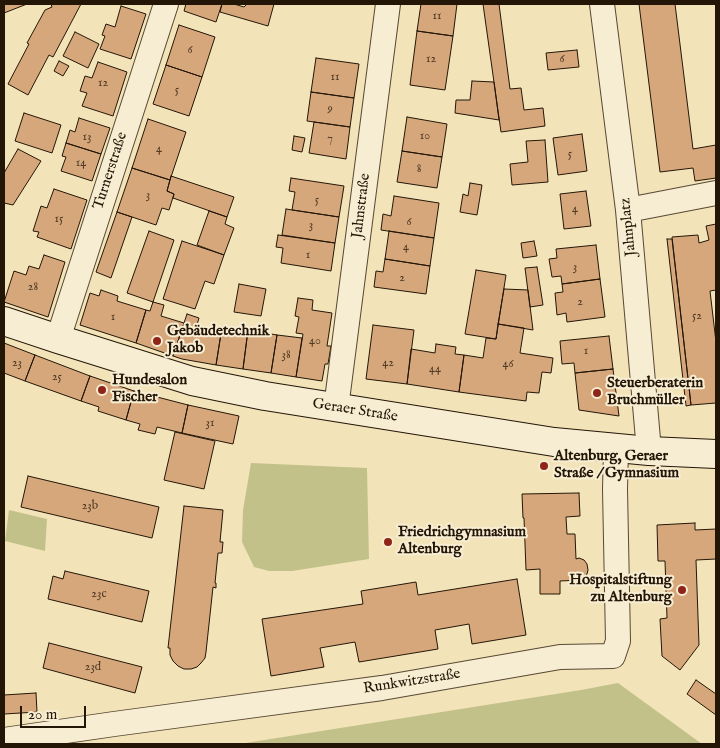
<!DOCTYPE html>
<html>
<head>
<meta charset="utf-8">
<style>
  body { margin:0 }
  #map { position:relative; width:720px; height:748px; overflow:hidden; background:#f3e3b9; font-family:"IM FELL English",serif }
  canvas { display:block }
  .frame { position:absolute; inset:0; border:5px solid #231607; pointer-events:none }
  .scale { position:absolute; left:20px; top:706px; width:66px; height:22px; box-sizing:border-box; border:2px solid #231607; border-top:0; padding-left:6px; font-size:15px; line-height:18px; white-space:nowrap; color:#231607; -webkit-text-stroke:4px #f7edd2; paint-order:stroke }
</style>
</head>
<body>
<div id="map">
<canvas width="720" height="748"></canvas>
<div class="frame"></div>
<div class="scale">20 m</div>
</div>
<script>
const ctx = document.querySelector('canvas').getContext('2d');
ctx.lineJoin = 'round';
function fillPath(path, color) { ctx.fillStyle = color; ctx.fill(path, 'evenodd'); }
const shape = rows => new Path2D(rows.map(r => 'M' + r).join(''));
function strokePath(path, color, width, dash) { ctx.strokeStyle = color; ctx.lineWidth = width; ctx.lineCap = dash ? 'butt' : 'round'; ctx.setLineDash(dash || []); ctx.stroke(path); }
function drawText(font, color, halo, rows, align = 'center') {
  ctx.font = font + ' "IM FELL English",serif'; ctx.lineWidth = 4; ctx.setLineDash([]); ctx.textBaseline = 'middle'; ctx.strokeStyle = halo; ctx.fillStyle = color; for (const [text, x, y, turn = 0] of rows) {
    ctx.save(); ctx.translate(x, y); ctx.rotate((+turn || 0) * Math.PI / 180); ctx.textAlign = isNaN(turn) ? turn : align; if (halo) ctx.strokeText(text, 0, 0); ctx.fillText(text, 0, 0); ctx.restore();
  }
}
const green = shape([
  [251,463,367,468,369,559,292,571,269,571,254,567,242,542,243,510],
  [9,510,47,519,45,551,5,541],
  [618,683,702,744,239,744,581,690]
]);
const building = shape([
  [4,4,27,4,4,13,4,4],
  [51,4,81,4,53,57,49,55,28,95,8,84,29,44,27,43,45,10,52,7,51,4],
  [186,4,222,4,216,22,184,11,186,4],
  [222,4,234,4,244,7,247,4,274,4,268,26,220,12,222,4],
  [421,4,457,4,453,36,417,31,421,4],
  [483,4,499,4,510,89,521,88,524,110,543,108,545,126,501,132,483,4],
  [639,4,675,4,693,149,716,145,716,178,695,181,693,168,660,172,639,4],
  [121,6,146,14,131,59,100,49,105,36,102,35,106,24,115,27,121,6],
  [179,25,215,37,202,77,166,65,179,25],
  [417,31,453,36,445,90,410,85,417,31],
  [75,32,99,44,88,68,63,56,75,32],
  [577,50,579,67,548,70,546,53,577,50],
  [316,58,359,64,354,98,311,92,316,58],
  [59,61,69,66,63,76,54,71,59,61],
  [98,62,127,72,113,116,82,106,87,93,80,91,85,76,92,78,98,62],
  [166,65,202,77,189,116,153,104,166,65],
  [472,81,494,82,499,120,455,113,456,100,470,100,472,81],
  [311,92,354,98,350,127,307,121,311,92],
  [24,113,61,125,52,153,15,141,24,113],
  [407,117,447,124,442,157,402,151,407,117],
  [79,118,110,128,101,154,66,143,70,130,75,132,79,118],
  [148,119,186,132,170,180,132,168,148,119],
  [314,122,350,127,346,159,309,153,314,122],
  [582,134,587,171,558,175,553,138,582,134],
  [294,136,305,138,302,152,292,150,294,136],
  [545,140,548,182,512,185,510,164,528,162,526,141,545,140],
  [66,143,101,154,92,181,61,171,66,157,62,156,66,143],
  [18,149,41,161,13,205,4,203,4,173,18,149],
  [402,151,442,157,437,188,397,182,402,151],
  [132,168,170,180,167,191,174,194,169,210,162,208,156,225,117,212,132,168],
  [171,176,234,197,227,217,173,198,174,194,167,191,171,176],
  [291,178,344,186,339,217,292,210,295,192,289,191,291,178],
  [470,183,482,185,477,215,460,212,463,194,468,196,470,183],
  [54,189,87,200,71,249,37,237,39,232,33,231,41,206,47,208,54,189],
  [586,191,591,226,564,229,560,194,586,191],
  [394,196,439,203,434,238,381,230,383,214,391,216,394,196],
  [286,209,339,217,335,243,282,235,286,209],
  [209,211,227,217,225,224,234,228,224,255,197,245,209,211],
  [117,212,132,217,111,278,96,272,117,212],
  [716,224,716,290,710,291,716,342,716,403,691,405,672,237,698,235,699,243,709,240,706,226,716,224],
  [149,231,174,240,153,302,127,293,149,231],
  [389,231,434,238,430,266,385,259,389,231],
  [278,235,335,243,331,271,281,263,283,248,276,247,278,235],
  [667,239,672,239,691,405,686,406,667,239],
  [182,241,224,255,214,284,205,281,195,309,163,299,182,241],
  [534,241,537,256,523,258,521,243,534,241],
  [596,245,600,279,562,284,561,276,552,277,549,259,557,258,556,249,596,245],
  [44,255,65,262,48,317,4,302,14,271,26,275,29,266,39,269,44,255],
  [385,259,430,266,426,294,374,287,376,271,383,272,385,259],
  [537,267,543,305,530,307,525,268,537,267],
  [476,270,506,275,496,339,465,334,476,270],
  [600,279,605,317,567,322,566,313,557,315,555,293,563,292,562,284,600,279],
  [239,284,266,289,261,316,234,312,239,284],
  [504,289,528,290,533,330,498,324,504,289],
  [101,290,118,296,117,301,146,310,136,343,80,325,90,293,99,296,101,290],
  [298,298,313,300,312,310,332,313,327,346,331,346,328,364,325,364,322,381,296,377,303,334,296,333,299,317,295,316,298,298],
  [153,302,164,305,161,316,184,323,173,356,136,343,146,310,150,311,153,302],
  [187,314,199,318,196,328,221,334,216,365,182,359,173,356,187,314],
  [498,324,524,328,520,353,553,358,551,373,542,372,539,393,527,392,526,401,459,392,464,355,483,358,486,338,496,339,498,324],
  [373,325,414,330,407,384,366,379,373,325],
  [222,327,248,330,243,369,216,365,222,327],
  [248,330,277,335,271,373,243,369,248,330],
  [277,335,302,338,296,377,271,373,277,335],
  [609,336,613,369,575,373,574,363,562,364,560,341,609,336],
  [4,343,35,355,25,381,4,373,4,343],
  [436,344,456,347,455,354,464,355,459,392,407,384,411,349,435,353,436,344],
  [35,355,90,376,81,401,25,381,35,355],
  [613,369,619,416,579,410,575,373,613,369],
  [90,376,134,391,126,420,98,411,99,407,81,401,90,376],
  [134,391,188,405,182,433,157,427,155,434,138,430,140,424,126,420,134,391],
  [188,405,239,416,233,444,182,433,188,405],
  [175,432,215,441,204,489,164,480,175,432],
  [28,476,159,507,152,538,21,507,28,476],
  [579,493,580,516,566,517,567,534,575,534,576,559,579,558,584,560,587,564,588,570,587,574,584,578,580,580,560,581,560,594,540,594,540,569,526,570,524,518,523,518,522,494,579,493],
  [184,506,223,510,220,542,223,542,222,553,218,553,215,583,216,583,216,588,213,587,206,652,205,658,201,663,197,667,191,669,184,669,178,666,173,661,170,655,170,648,168,648,184,506],
  [695,523,695,530,716,529,716,559,696,560,699,645,680,670,662,656,660,619,667,618,665,561,658,561,657,525,695,523],
  [65,571,149,591,142,622,48,599,53,576,63,579,65,571],
  [517,579,526,635,472,644,469,624,435,630,438,649,359,662,355,642,320,648,324,667,271,676,262,619,363,604,361,591,416,582,418,595,517,579],
  [49,643,142,667,135,693,43,668,49,643],
  [696,680,716,694,716,715,687,694,696,680],
  [36,693,37,712,4,714,4,695,36,693]
]);
const minor = shape([
  [602,4,628,210,649,451],
  [628,210,716,193],
  [58,339,166,4],
  [336,408,388,4],
  [4,740,114,724,382,688,560,657,613,656,618,641,615,489,616,449]
]);
const secondary = shape([
  [4,321,58,339,192,381,265,396,554,442,649,451,716,454]
]);
const markers = [
  [157,341,5,"#8f2418"],
  [102,390,5,"#8f2418"],
  [597,393,5,"#8f2418"],
  [544,466,5,"#8f2418"],
  [388,542,5,"#8f2418"],
  [682,590,5,"#8f2418"]
];
const numberNames = [
  ["11",437,17],
  ["6",190,51],
  ["12",431,60],
  ["6",562,60],
  ["11",335,78],
  ["12",103,84],
  ["5",177,91],
  ["9",330,110],
  ["10",425,137],
  ["13",87,138],
  ["7",330,140],
  ["4",159,150],
  ["5",570,155],
  ["14",81,164],
  ["8",419,170],
  ["3",148,196],
  ["5",317,201],
  ["4",575,210],
  ["15",59,220],
  ["6",409,223],
  ["3",311,226],
  ["4",406,248],
  ["1",308,256],
  ["3",575,268],
  ["2",402,279],
  ["28",33,288],
  ["2",580,303],
  ["52",697,317],
  ["1",113,318],
  ["40",315,342],
  ["1",586,352],
  ["38",286,356],
  ["23",17,364],
  ["42",388,364],
  ["46",508,365],
  ["44",435,370],
  ["25",57,378],
  ["31",210,424],
  ["23b",90,507],
  ["23c",99,595],
  ["23d",93,668]
];
const streetNames = [
  ["Turnerstraße",111,171,-72],
  ["Jahnstraße",362,206,-83],
  ["Jahnplatz",629,227,-96],
  ["Geraer Straße",355,411,9],
  ["Runkwitzstraße",412,682,-9]
];
const poiNames = [
  ["Gebäudetechnik",167,332],
  ["Jakob",167,349],
  ["Hundesalon",112,381],
  ["Fischer",112,398],
  ["Steuerberaterin",607,384],
  ["Bruchmüller",607,401],
  ["Altenburg, Geraer",554,457],
  ["Straße / Gymnasium",554,474],
  ["Friedrichgymnasium",398,533],
  ["Altenburg",398,550],
  ["Hospitalstiftung",672,581,"right"],
  ["zu Altenburg",672,598,"right"]
];
fillPath(green, '#c3c18a');
fillPath(building, '#d7a77c');
strokePath(building, '#231607', 1);
strokePath(minor, '#574934', 26);
strokePath(secondary, '#231607', 30);
strokePath(minor, '#f7edd2', 24);
strokePath(secondary, '#f7edd2', 28);
for (const [x, y, r, color] of markers) { const dot = new Path2D(); dot.arc(x, y, r, 0, 2 * Math.PI); ctx.fillStyle = color; ctx.fill(dot); strokePath(dot, '#f7edd2', 2); }
drawText('12px', '#503a24', null, numberNames);
drawText('15px', '#231607', '#f7edd2', streetNames);
drawText('bold 15px', '#231607', '#f7edd2', poiNames, 'left');
</script>
</body>
</html>
